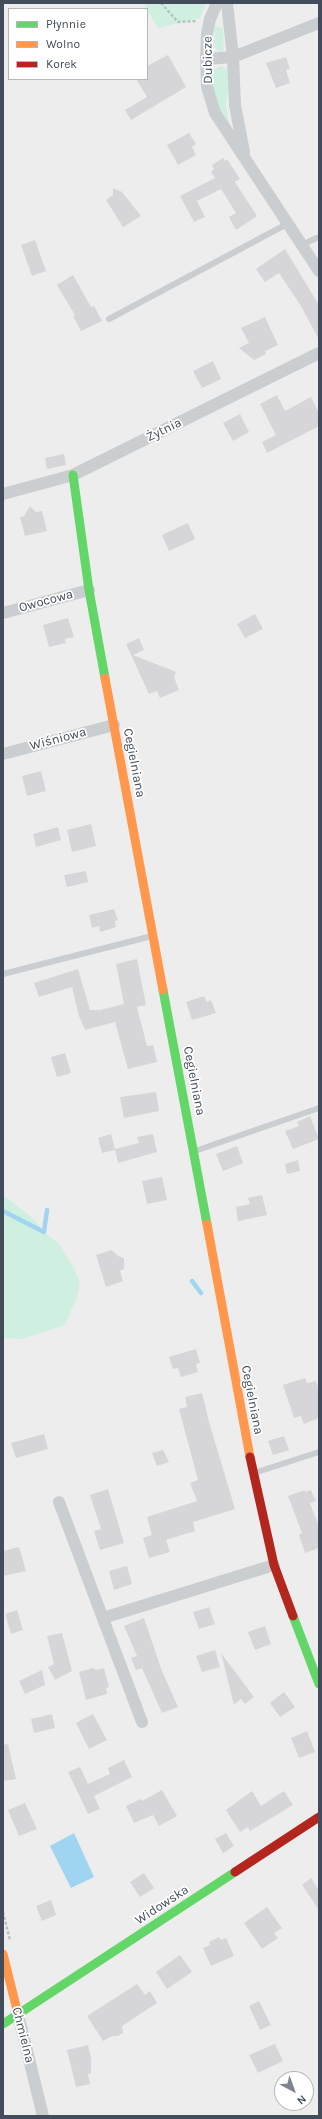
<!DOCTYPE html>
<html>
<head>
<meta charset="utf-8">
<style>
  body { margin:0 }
  #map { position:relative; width:322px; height:2119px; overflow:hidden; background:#eeeded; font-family:Karla,sans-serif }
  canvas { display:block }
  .frame { position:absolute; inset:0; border:4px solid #434c5b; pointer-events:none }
  .legend { position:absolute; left:8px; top:8px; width:140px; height:72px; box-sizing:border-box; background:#fff; border:1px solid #b4b7bd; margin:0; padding:5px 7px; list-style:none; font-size:12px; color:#434c5b }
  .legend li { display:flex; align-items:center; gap:8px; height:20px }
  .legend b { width:20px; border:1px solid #b4b7bd }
  .north { position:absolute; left:274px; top:2071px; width:40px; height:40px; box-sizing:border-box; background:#fff; border:1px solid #b4b7bd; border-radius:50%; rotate:139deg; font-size:11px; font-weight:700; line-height:16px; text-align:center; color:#434c5b }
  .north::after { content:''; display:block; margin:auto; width:14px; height:18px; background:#7f848e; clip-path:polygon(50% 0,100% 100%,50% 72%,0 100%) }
</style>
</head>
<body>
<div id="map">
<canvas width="322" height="2119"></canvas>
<div class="frame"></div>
<ul class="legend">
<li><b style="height:5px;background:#63d668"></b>Płynnie</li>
<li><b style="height:5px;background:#ff974d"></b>Wolno</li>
<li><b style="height:5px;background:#b3261e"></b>Korek</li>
</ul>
<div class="north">N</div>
</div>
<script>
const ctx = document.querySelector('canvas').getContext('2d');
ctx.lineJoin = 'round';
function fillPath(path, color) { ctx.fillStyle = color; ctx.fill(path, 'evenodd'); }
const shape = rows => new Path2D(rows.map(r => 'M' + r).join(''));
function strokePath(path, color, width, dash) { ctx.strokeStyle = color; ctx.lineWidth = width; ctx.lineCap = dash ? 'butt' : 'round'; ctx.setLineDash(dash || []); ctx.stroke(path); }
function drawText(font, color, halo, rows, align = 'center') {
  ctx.font = font + ' Karla,sans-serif'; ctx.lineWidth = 3.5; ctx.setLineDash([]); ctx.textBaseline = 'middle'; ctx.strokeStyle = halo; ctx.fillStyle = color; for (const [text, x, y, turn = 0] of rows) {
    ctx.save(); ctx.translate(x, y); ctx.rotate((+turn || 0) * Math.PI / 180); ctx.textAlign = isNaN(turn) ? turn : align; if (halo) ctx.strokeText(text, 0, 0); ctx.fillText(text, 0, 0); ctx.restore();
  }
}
const green = shape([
  [143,3,206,3,200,18,158,28],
  [215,26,223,28,224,50,222,51,219,52,214,47],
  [221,66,228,70,229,81,226,106,230,127,218,106,212,82,214,70],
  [3,1195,35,1220,44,1232,59,1244,74,1268,80,1283,77,1297,65,1325,21,1339,3,1338]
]);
const water = shape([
  [74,1833,94,1877,71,1888,50,1846]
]);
const stream = shape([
  [3,1211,44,1232,47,1210],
  [192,1281,201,1293]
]);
const building = shape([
  [168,55,186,87,131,120,125,110,147,97,136,79,147,79,147,66],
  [286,57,290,69,286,70,290,83,276,88,266,63],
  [189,133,196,144,192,147,196,155,178,165,167,145],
  [223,158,225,161,227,159,240,179,235,182,257,216,236,230,229,217,236,213,221,189,197,201,205,217,194,222,180,196,215,178,211,172,214,169,212,165],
  [113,188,122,192,141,216,123,227,106,200,113,195],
  [35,240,46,271,32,276,21,245],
  [285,249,319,305,319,340,301,306,279,273,265,282,256,269],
  [73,275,91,307,94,306,102,321,81,331,73,316,75,315,57,285],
  [265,317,278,345,265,351,266,354,254,360,239,348,249,343,241,328],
  [213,361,221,379,202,388,193,371],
  [277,395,285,411,311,397,319,413,319,426,267,453,262,442,276,435,260,404],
  [240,414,249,432,233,441,223,423],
  [64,454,66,465,47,469,45,458],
  [30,506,36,512,42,511,47,531,25,536,20,517,24,516],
  [188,523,195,539,169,551,162,535],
  [255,614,263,629,245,638,237,624],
  [68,618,74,637,65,639,66,643,49,647,43,625],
  [139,638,144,650,133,655,176,672,174,677,179,690,160,698,157,691,149,694,126,644],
  [41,771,46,791,27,796,22,776],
  [91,824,96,846,72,852,67,830],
  [58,827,61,840,36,847,33,834],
  [86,871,88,882,67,887,64,875],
  [114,909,118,920,115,921,116,927,100,932,99,926,92,928,89,915],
  [137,959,146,1005,137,1007,147,1046,153,1045,157,1062,128,1069,115,1022,85,1030,79,1016,72,987,39,997,34,983,78,969,90,1010,100,1010,124,1004,116,964],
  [204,996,207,1002,211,1000,216,1013,192,1020,186,1002],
  [65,1053,71,1073,57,1077,51,1057],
  [156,1092,159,1111,124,1118,120,1097],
  [310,1116,319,1139,293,1149,285,1131,299,1126,297,1122],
  [111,1134,115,1149,139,1143,137,1137,153,1134,157,1152,118,1163,115,1150,102,1153,98,1138],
  [237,1146,243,1163,223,1171,216,1154],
  [298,1160,300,1171,287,1174,285,1164],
  [162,1177,167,1200,147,1204,142,1181],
  [262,1195,267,1215,238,1221,236,1207,250,1204,248,1198],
  [112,1250,118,1256,124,1258,124,1269,120,1271,123,1281,106,1287,96,1255],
  [196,1349,200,1363,196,1364,198,1372,181,1377,178,1368,173,1369,169,1357],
  [305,1378,307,1383,316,1381,319,1390,319,1418,304,1424,301,1416,294,1418,283,1385],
  [202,1393,209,1422,235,1509,193,1522,195,1531,166,1540,170,1552,149,1558,143,1538,152,1535,147,1517,197,1501,190,1483,198,1480,179,1409,187,1407,185,1397],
  [44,1434,48,1449,16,1458,11,1443],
  [284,1436,289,1450,273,1455,268,1441],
  [163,1450,169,1462,157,1466,152,1453],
  [108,1489,124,1543,100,1550,94,1531,101,1529,90,1495],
  [305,1490,305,1492,311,1490,316,1501,310,1503,319,1527,319,1548,305,1553,299,1535,302,1533,288,1496],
  [19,1547,26,1571,3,1576,3,1551],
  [127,1566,132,1584,114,1590,109,1571],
  [209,1607,215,1624,199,1629,193,1612],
  [17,1610,23,1630,11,1634,5,1614],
  [144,1618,162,1671,178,1707,162,1713,142,1668,136,1670,131,1658,137,1656,124,1626],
  [265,1626,271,1644,255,1650,248,1632],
  [62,1633,72,1671,55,1680,48,1667,54,1664,47,1636],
  [215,1650,220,1667,202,1672,196,1656],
  [221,1653,254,1697,245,1704,241,1699,234,1705],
  [93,1668,96,1670,104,1668,109,1687,106,1688,107,1694,86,1700,79,1672],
  [42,1670,45,1685,25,1694,19,1681],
  [284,1692,295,1707,280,1717,270,1703],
  [52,1714,55,1728,34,1733,31,1719],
  [93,1714,107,1740,89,1749,76,1723],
  [307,1731,315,1752,299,1758,291,1738],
  [8,1744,16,1779,3,1781,3,1745],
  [124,1760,132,1777,94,1796,100,1809,88,1814,68,1772,80,1767,88,1784,110,1774,108,1768],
  [162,1790,177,1816,159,1826,153,1815,134,1823,126,1806,141,1799,142,1801],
  [252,1791,261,1806,284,1791,293,1805,250,1831,248,1827,240,1832,226,1810],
  [25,1803,37,1829,19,1836,8,1810],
  [226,1833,234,1846,223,1853,215,1839],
  [144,1873,154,1888,140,1897,130,1882],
  [311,1878,319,1891,319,1910,302,1885],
  [51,1900,56,1915,42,1921,36,1906],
  [267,1907,282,1928,274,1933,278,1938,262,1949,244,1923],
  [219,1937,221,1940,226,1938,234,1956,211,1966,203,1948,210,1945,209,1942],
  [180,1955,192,1972,167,1989,156,1972],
  [137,1984,145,1995,150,1991,157,2003,122,2026,123,2033,118,2036,112,2036,103,2041,87,2016],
  [259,2001,271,2025,260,2030,249,2006],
  [275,2044,283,2061,258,2073,249,2055],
  [88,2045,91,2058,91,2073,88,2074,90,2084,76,2087,67,2050]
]);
const path = shape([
  [161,3,178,22,196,21],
  [3,1912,10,1940]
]);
const lane = shape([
  [301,245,319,237],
  [109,319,287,224],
  [3,974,152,936],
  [195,1151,319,1108],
  [254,1473,319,1452]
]);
const street = shape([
  [217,3,210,19,207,34,206,59,207,87,215,113,319,271],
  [227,3,233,57,235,105,244,152],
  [206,59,233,57,319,23],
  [3,494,73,475,319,353],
  [3,613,89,590],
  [3,754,114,725],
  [59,1502,142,1722],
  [103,1618,274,1565],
  [18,2014,43,2116]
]);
const fast = shape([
  [73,475,89,590,105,678],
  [163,990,207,1224],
  [293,1616,319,1684],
  [3,2024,235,1872]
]);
const slow = shape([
  [105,678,163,990],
  [207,1224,250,1457],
  [3,1954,18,2014]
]);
const jam = shape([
  [250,1457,274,1565,293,1616],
  [235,1872,319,1817]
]);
const streetNames = [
  ["Dubicze",208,60,-91],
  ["Żytnia",164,430,-26],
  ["Owocowa",46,601,-15],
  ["Wiśniowa",58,739,-15],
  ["Cegielniana",134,763,79],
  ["Cegielniana",194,1081,79],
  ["Cegielniana",252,1400,79],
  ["Widowska",162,1905,-33],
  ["Chmielna",23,2035,76]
];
fillPath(green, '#cff0e0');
fillPath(water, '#a0d5f1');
strokePath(stream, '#a0d5f1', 4.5);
fillPath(building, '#d6d6d9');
strokePath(path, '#b5c3c1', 2.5, [3, 2]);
strokePath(lane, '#cbced1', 6);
strokePath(street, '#cbced1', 12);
strokePath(fast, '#63d668', 9);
strokePath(slow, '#ff974d', 9);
strokePath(jam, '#b3261e', 9);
drawText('13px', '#434c5b', '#fff', streetNames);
</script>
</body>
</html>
